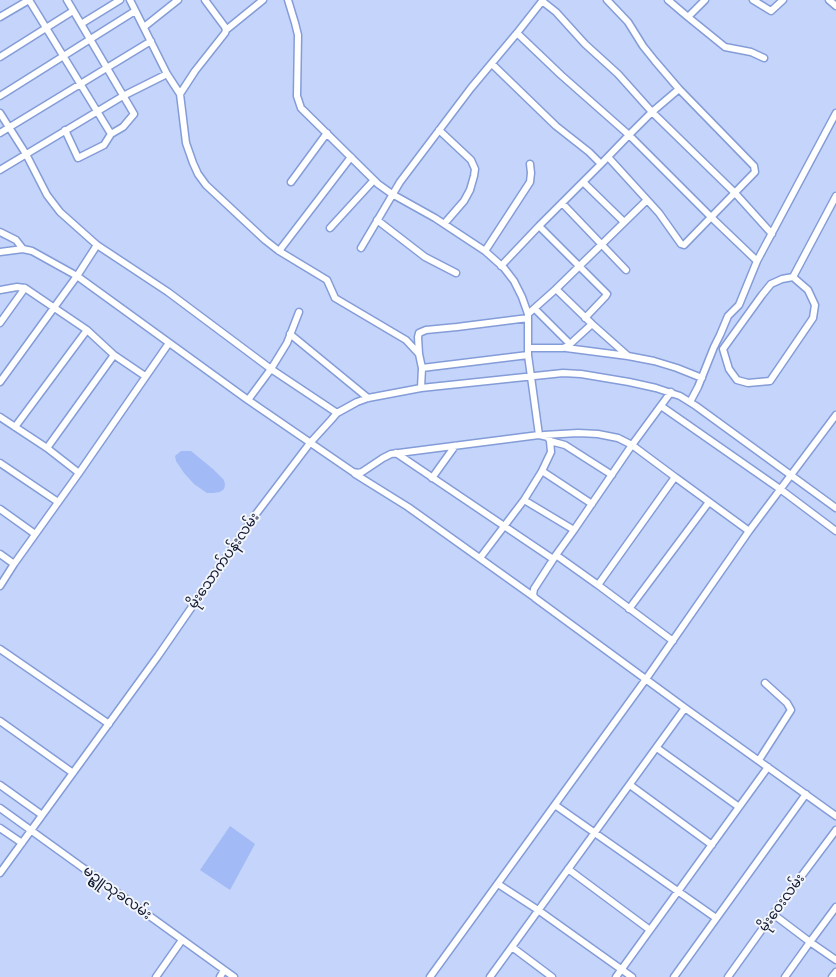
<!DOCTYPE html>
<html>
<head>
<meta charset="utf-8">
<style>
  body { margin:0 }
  canvas { display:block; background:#c4d4fa }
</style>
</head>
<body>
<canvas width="836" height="977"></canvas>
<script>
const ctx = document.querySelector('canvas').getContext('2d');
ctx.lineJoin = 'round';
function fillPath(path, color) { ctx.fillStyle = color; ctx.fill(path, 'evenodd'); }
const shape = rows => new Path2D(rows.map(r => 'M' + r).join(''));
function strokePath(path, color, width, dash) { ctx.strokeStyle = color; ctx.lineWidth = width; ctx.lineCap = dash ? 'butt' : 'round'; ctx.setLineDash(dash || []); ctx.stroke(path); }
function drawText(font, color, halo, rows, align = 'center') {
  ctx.font = font + ' "Space Grotesk","Noto Sans Myanmar",sans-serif'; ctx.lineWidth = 4; ctx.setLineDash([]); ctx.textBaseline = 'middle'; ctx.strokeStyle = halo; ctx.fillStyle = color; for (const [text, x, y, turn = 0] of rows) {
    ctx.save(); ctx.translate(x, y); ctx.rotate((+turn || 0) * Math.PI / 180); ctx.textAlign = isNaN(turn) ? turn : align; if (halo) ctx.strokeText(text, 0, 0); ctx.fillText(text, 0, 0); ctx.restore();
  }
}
const water = shape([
  [181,451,191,451,213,469,224,480,225,485,224,489,220,492,213,493,207,493,194,484,184,473,176,461,175,456],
  [230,826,255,844,230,890,200,870]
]);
const minor = shape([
  [29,0,111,134],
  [607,0,628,22,643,46,655,61,679,89,754,166,755,172,684,245,681,244,659,213,608,157],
  [668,0,688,17,705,0],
  [753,0,771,11,783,0],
  [829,0,836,6],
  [542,1,556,12,585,44,618,74,652,112,735,193,772,234],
  [0,17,29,0],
  [688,17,725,47,751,52,764,58],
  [81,24,120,0],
  [144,27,178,0],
  [226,30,263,0],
  [517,33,543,0],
  [0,57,73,11],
  [492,64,556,126,589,152,601,164],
  [167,74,180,94,186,143,193,163,198,174,206,185,265,240,279,251,327,280,335,298,406,340,419,354,422,368,421,388],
  [180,94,195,71,225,33,226,30,225,27,205,0],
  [0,96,135,11],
  [0,113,26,154,47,195,60,212,97,245,168,292,271,369,248,400],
  [65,130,78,158,104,145,111,134,123,127,134,114,67,0],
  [439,130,471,160,475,169,474,176,470,190,464,201,444,224],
  [0,133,151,41],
  [0,170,123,96,167,74,130,0],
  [291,182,327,133],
  [583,182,624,222],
  [562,203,626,270],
  [377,220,425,257,456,273],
  [539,226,607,294,605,297,585,318],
  [330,228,374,180],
  [0,232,16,240,23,249],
  [361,248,400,182,471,88,517,33,561,75,629,135,711,217,757,261,739,305,728,316,720,335,714,347,698,387,690,402],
  [279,251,351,157],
  [485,251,530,182,531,173,530,164],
  [0,252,23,249,32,251,77,276,248,400,353,472,358,473,362,472,383,458,391,454,539,435,528,355,528,314,522,297,514,281,504,268,485,251,435,218,392,194,378,184,301,108,297,96,298,35,295,23,288,0],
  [757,261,836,113],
  [501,266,539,226,601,164,629,135,652,112,679,89],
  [793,277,808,290,815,305,813,318,770,381,748,383,737,380,729,369,723,349,762,295,771,284,782,279,793,277],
  [793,277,836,196],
  [556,289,592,324,628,356],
  [0,290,17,287,25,288,87,330,114,355,145,376],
  [299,312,287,343,271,369,337,413],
  [528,314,556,289,647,200],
  [0,323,25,288],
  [290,334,368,398],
  [568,346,592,324],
  [528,348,563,348,568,346,569,343,535,309],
  [566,348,628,356,654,361,677,368,702,378],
  [419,354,418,337,419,333,426,330,457,327,528,318],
  [422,368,528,355],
  [0,382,77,276,97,245],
  [661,406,780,489,836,531],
  [0,417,47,448,79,473],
  [15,427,87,330],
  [539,435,548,437,550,441,551,452,542,471,524,500,574,530,556,555,598,585],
  [544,435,578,433,598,434,618,438,632,445,675,477],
  [550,441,565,445,612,475],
  [47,448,114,355],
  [396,453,553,559],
  [0,463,58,502],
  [542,471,592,504],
  [355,474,408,507,534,597],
  [432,478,455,446],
  [0,509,35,534],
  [574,530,632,445,671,392],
  [0,554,14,564],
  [556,555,534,589,533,595,535,598,685,708,836,816],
  [480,558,524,500],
  [0,586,14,564,79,473,169,343],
  [629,609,709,502],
  [673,641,598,585,675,477,749,531],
  [0,649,109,724],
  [0,721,73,773],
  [657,748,739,807],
  [759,760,791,710,787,703,765,683],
  [0,785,42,815],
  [630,785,712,845],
  [555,805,716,918],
  [0,808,234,977],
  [0,828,22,843],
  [568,869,650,930],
  [0,873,158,656,256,514,310,443,331,420,337,413,357,402,368,398,421,388,563,373,581,374,629,382,656,388,680,396,696,406,836,508],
  [498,884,538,910,632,977],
  [836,907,810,942,836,960],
  [773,914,810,942,785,977],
  [512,947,552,977],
  [156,977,182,940],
  [220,977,224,970],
  [430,977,646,679,749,531,836,415],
  [490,977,685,708],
  [616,977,768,767],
  [674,977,806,794],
  [728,977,773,914,836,830],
  [832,977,836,972]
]);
const streetNames = [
  ["မိုးသောက်ပန်းလမ်း",224,561,-55],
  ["မဥ္ဇူသုခလမ်း",117,893,36],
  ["မိုးဝေးလမ်း",782,903,-54]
];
fillPath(water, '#a2baf5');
strokePath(minor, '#849cd8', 9);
strokePath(minor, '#fff', 6);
drawText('14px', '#121a31', '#f2f5fb', streetNames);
</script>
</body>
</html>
